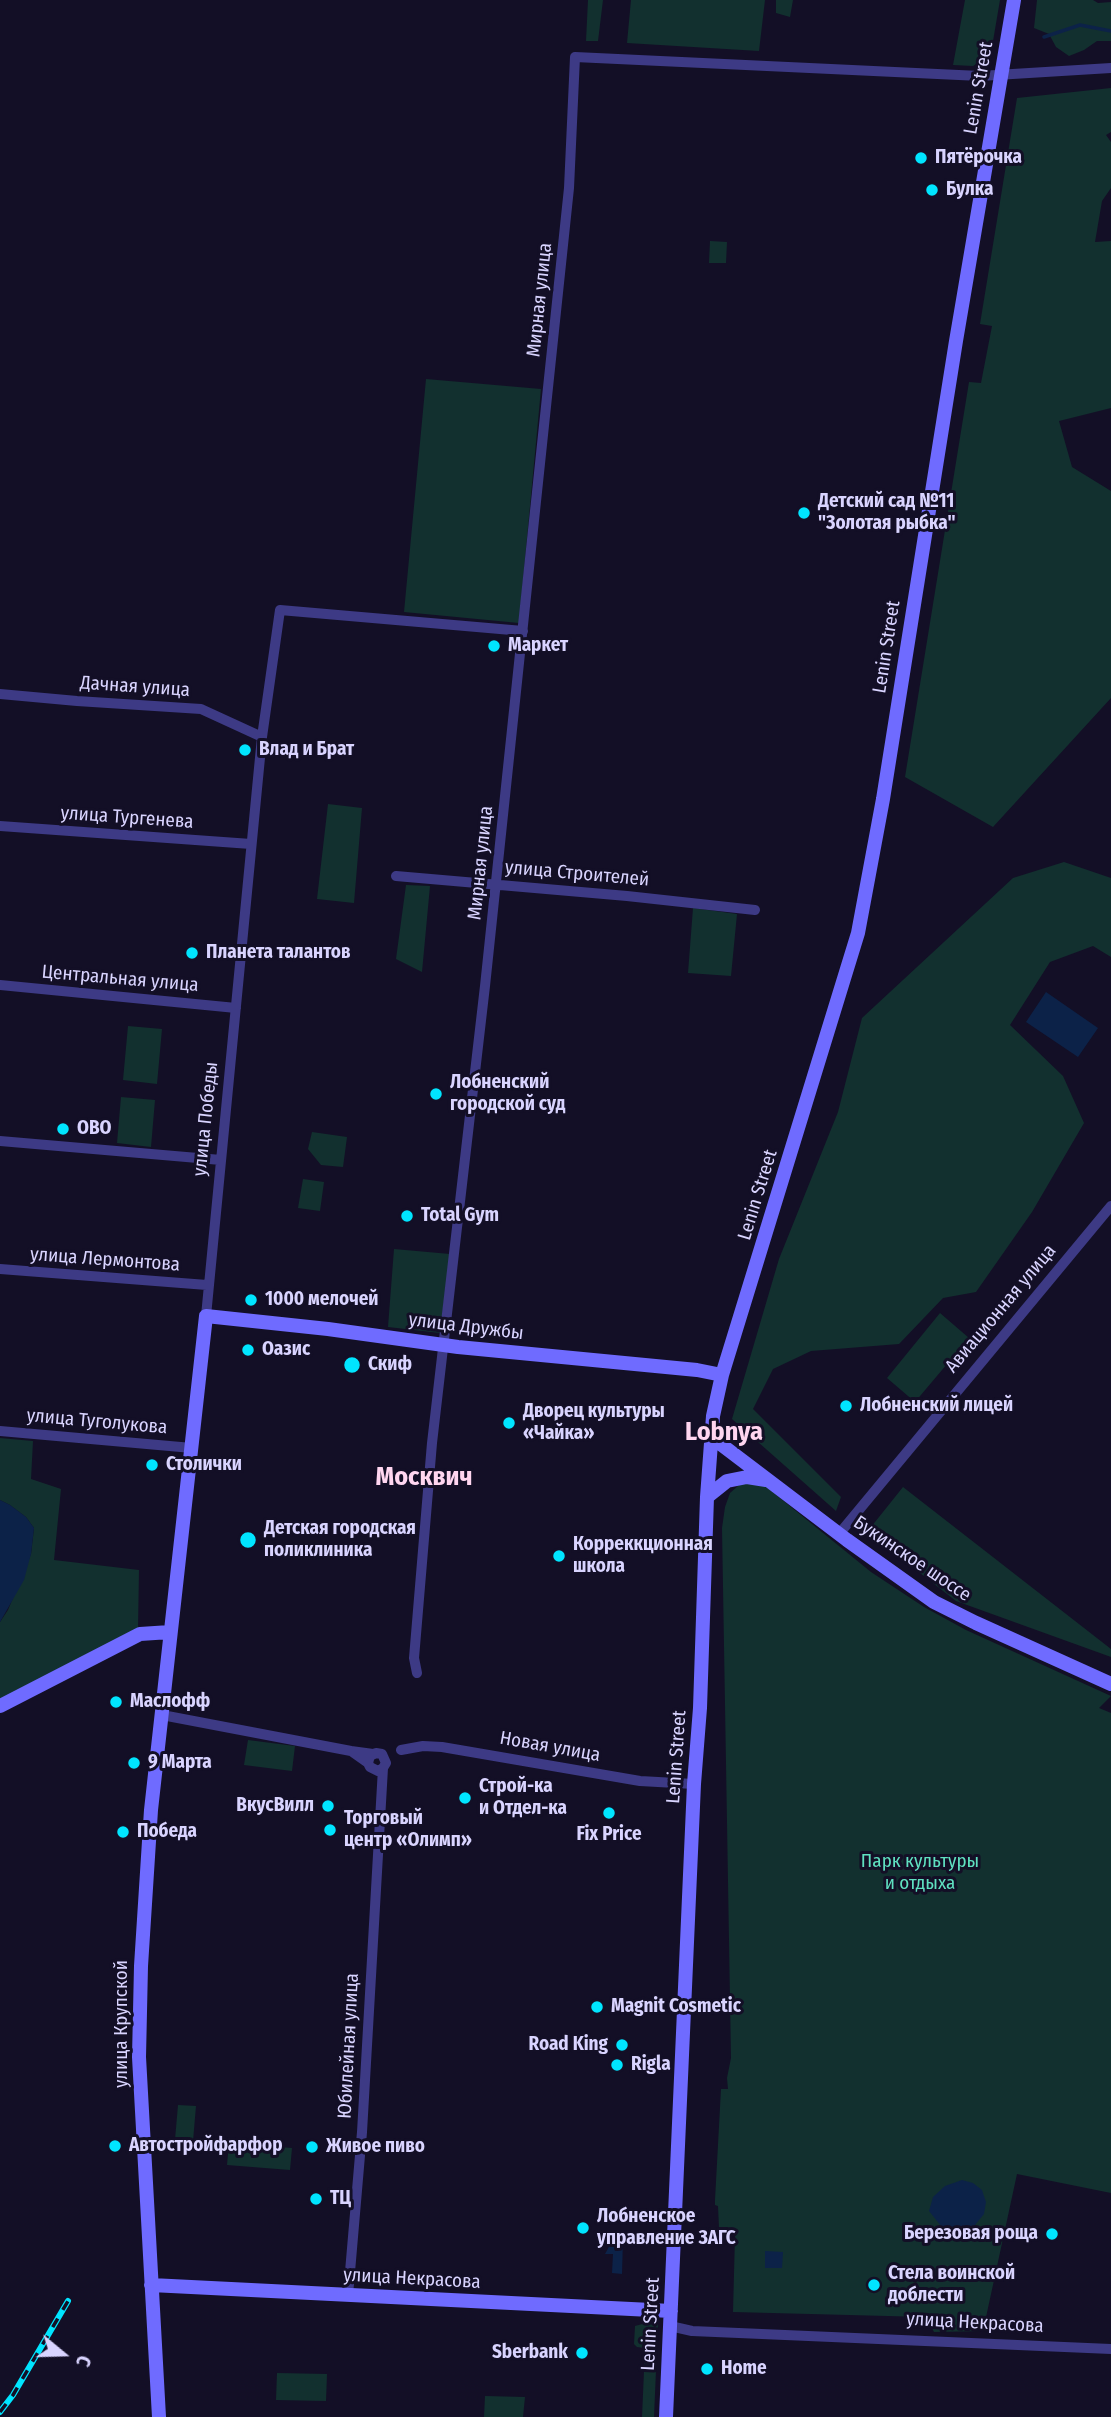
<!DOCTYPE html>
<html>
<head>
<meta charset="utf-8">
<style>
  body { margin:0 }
  #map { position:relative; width:1111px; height:2417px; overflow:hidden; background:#130f26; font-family:"Fira Sans Condensed",sans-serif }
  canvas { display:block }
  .north { position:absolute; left:28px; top:2319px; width:70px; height:70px; -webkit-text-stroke:5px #130f26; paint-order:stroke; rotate:109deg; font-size:19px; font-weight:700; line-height:28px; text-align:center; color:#d9d4ff }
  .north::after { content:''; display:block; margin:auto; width:24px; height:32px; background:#d9d4ff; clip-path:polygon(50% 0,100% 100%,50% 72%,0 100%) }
</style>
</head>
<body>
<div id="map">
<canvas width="1111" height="2417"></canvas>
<div class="north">С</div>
</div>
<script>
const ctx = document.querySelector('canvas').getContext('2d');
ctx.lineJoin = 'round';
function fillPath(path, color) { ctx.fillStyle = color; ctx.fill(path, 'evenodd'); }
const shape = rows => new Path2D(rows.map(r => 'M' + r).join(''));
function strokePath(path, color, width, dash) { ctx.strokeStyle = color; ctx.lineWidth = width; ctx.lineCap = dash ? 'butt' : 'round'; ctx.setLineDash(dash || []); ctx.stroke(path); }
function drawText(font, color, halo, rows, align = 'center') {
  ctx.font = font + ' "Fira Sans Condensed",sans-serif'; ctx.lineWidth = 6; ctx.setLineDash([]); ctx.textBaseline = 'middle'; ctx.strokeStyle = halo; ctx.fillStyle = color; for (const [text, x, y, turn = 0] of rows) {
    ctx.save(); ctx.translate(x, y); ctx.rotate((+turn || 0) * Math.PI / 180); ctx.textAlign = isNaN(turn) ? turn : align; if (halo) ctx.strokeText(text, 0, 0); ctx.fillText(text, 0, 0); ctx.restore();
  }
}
const green = shape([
  [588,0,603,0,598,41,586,41],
  [631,0,765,0,759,51,627,43],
  [776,0,793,0,790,17,776,13],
  [965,0,1000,0,992,47,987,58,973,66,953,65],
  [1037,0,1093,0,1098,3,1111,2,1111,41,1097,41,1084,50,1069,56,1056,47,1049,34,1034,28],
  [1111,88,1111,132,1106,135,1111,142,1111,188,1102,201,1095,242,1111,241,1111,408,1059,421,1072,467,1111,491,1111,698,993,827,905,777,969,382,981,383,992,326,980,324,1017,98],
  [710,241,727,242,726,263,709,263],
  [426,379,541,389,519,623,404,612],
  [328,804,362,808,354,903,317,899],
  [1064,862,1111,878,1111,957,1093,946,1050,962,1010,1025,1063,1076,1084,1123,1032,1212,976,1292,943,1298,899,1344,811,1351,773,1369,753,1409,841,1497,836,1511,732,1419,779,1259,838,1112,862,1018,1013,878],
  [406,885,430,886,422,972,396,959],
  [693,908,737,914,731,976,688,973],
  [128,1026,162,1029,157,1084,123,1080],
  [121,1097,155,1100,151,1147,117,1143],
  [312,1132,347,1137,343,1167,321,1165,308,1149],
  [303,1179,324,1182,320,1211,298,1208],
  [394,1249,450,1254,440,1333,388,1327],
  [940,1313,969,1338,915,1402,887,1378],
  [0,1438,33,1441,31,1479,61,1489,54,1560,139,1570,138,1629,0,1699,0,1622,8,1610,31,1554,34,1528,26,1517,10,1505,0,1500],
  [749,1481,764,1485,871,1572,924,1607,966,1630,1111,1696,1099,1708,1111,1713,1111,2193,1017,2174,983,2331,934,2332,926,2317,733,2312,735,2235,728,2228,719,2228,718,2206,715,2205,715,2200,721,2089,728,2089,727,2078,731,2058,722,1528,725,1507,730,1493,739,1485],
  [903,1487,1111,1649,1111,1657,956,1601,867,1532],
  [248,1740,295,1746,292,1771,244,1765],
  [178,2105,196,2106,192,2153,174,2151],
  [229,2143,292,2148,290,2170,227,2165],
  [650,2322,658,2324,654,2417,642,2417,645,2348,637,2347,634,2344,635,2326],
  [277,2373,327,2374,326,2401,276,2400],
  [485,2396,525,2397,523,2417,484,2417]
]);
const water = shape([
  [1046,992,1098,1028,1078,1057,1026,1022],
  [0,1500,10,1505,26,1517,34,1528,31,1554,24,1580,0,1622],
  [962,2180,973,2183,982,2190,986,2202,984,2214,975,2225,964,2228,950,2229,941,2226,929,2211,933,2197,945,2186],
  [623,2239,622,2274,612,2273,613,2254,605,2254,611,2243],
  [765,2251,783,2252,782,2268,765,2268]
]);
const stream = shape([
  [1044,37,1080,25,1111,31]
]);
const street = shape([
  [0,694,77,701,201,709,262,737],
  [0,826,251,844],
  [396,876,627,896,755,910],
  [0,985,236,1008],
  [0,1141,221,1160],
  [0,1269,207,1285],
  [206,1316,262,737,280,610,523,631],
  [0,1431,192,1448],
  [839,1534,1111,1206],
  [417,1673,414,1658,432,1443,485,986,569,188,575,57,980,76,1111,68],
  [162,1715,351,1751],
  [401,1750,423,1746,442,1747,640,1781,694,1784],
  [368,1763,351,1751,373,1754],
  [348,2295,362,2132,383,1768,386,1763,382,1754,376,1753,370,1756,368,1763,370,1767,378,1771,383,1768],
  [670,2326,692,2331,1111,2349]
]);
const secondary = shape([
  [710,1436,847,1540,934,1602,976,1623,1111,1684],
  [707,1497,727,1481,747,1477,766,1480],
  [0,1706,140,1634,170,1632],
  [151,2285,671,2311],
  [159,2417,139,2057,141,1966,151,1810,206,1316,328,1329,458,1347,697,1370,722,1375],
  [666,2417,694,1784,700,1708,707,1497,713,1416,722,1375,858,933,883,799,956,341,1014,0]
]);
const rail = shape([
  [0,2412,13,2395,68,2301]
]);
const markers = [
  [921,158,7,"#00e5ff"],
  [932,190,7,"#00e5ff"],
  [804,513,7,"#00e5ff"],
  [494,646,7,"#00e5ff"],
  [245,750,7,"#00e5ff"],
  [192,953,7,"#00e5ff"],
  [436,1094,7,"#00e5ff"],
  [63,1129,7,"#00e5ff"],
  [407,1216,7,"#00e5ff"],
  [251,1300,7,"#00e5ff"],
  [248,1350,7,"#00e5ff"],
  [352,1365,9,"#00e5ff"],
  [846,1406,7,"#00e5ff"],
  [509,1423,7,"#00e5ff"],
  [152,1465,7,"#00e5ff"],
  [248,1540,9,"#00e5ff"],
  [559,1556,7,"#00e5ff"],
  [116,1702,7,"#00e5ff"],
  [134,1763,7,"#00e5ff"],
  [465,1798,7,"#00e5ff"],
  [328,1806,7,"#00e5ff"],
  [609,1813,7,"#00e5ff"],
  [330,1830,7,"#00e5ff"],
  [123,1832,7,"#00e5ff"],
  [597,2007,7,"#00e5ff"],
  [622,2045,7,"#00e5ff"],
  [617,2065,7,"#00e5ff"],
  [115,2146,7,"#00e5ff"],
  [312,2147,7,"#00e5ff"],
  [316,2199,7,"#00e5ff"],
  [583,2228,7,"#00e5ff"],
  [1052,2234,7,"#00e5ff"],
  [874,2285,7,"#00e5ff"],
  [582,2353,7,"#00e5ff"],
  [707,2369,7,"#00e5ff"]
];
const streetNames = [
  ["Lenin Street",979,88,-80],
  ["Мирная улица",540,300,-84],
  ["Lenin Street",887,647,-81],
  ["Дачная улица",135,687,4],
  ["улица Тургенева",127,818,4],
  ["Мирная улица",481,863,-84],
  ["улица Строителей",577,874,5],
  ["Центральная улица",120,979,5],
  ["улица Победы",206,1119,-84],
  ["Lenin Street",758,1195,-73],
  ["улица Лермонтова",105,1260,4],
  ["Авиационная улица",1001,1309,-50],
  ["улица Дружбы",466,1327,7],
  ["улица Туголукова",97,1422,5],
  ["Букинское шоссе",912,1559,34],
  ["Новая улица",550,1747,10],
  ["Lenin Street",677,1757,-86],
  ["улица Крупской",122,2024,-90],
  ["Юбилейная улица",349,2046,-87],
  ["улица Некрасова",412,2279,3],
  ["улица Некрасова",975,2323,3],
  ["Lenin Street",651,2324,-87]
];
const poiNames = [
  ["Пятёрочка",935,158],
  ["Булка",946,190],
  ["Детский сад №11",818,502],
  ["\"Золотая рыбка\"",818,524],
  ["Маркет",508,646],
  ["Влад и Брат",259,750],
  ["Планета талантов",206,953],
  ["Лобненский",450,1083],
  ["городской суд",450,1105],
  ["ОВО",77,1129],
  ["Total Gym",421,1216],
  ["1000 мелочей",265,1300],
  ["Оазис",262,1350],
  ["Скиф",368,1365],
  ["Лобненский лицей",860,1406],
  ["Дворец культуры",523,1412],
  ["«Чайка»",523,1434],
  ["Столички",166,1465],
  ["Детская городская",264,1529],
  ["поликлиника",264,1551],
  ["Корреккционная",573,1545],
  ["школа",573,1567],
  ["Маслофф",130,1702],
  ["9 Марта",148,1763],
  ["Строй-ка",479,1787],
  ["и Отдел-ка",479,1809],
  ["ВкусВилл",314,1806,"right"],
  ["Торговый",344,1819],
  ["центр «Олимп»",344,1841],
  ["Победа",137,1832],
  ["Fix Price",609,1835,"center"],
  ["Magnit Cosmetic",611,2007],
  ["Road King",608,2045,"right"],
  ["Rigla",631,2065],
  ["Автостройфарфор",129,2146],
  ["Живое пиво",326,2147],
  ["ТЦ",330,2199],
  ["Лобненское",597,2217],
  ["управление ЗАГС",597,2239],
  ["Березовая роща",1038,2234,"right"],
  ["Стела воинской",888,2274],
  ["доблести",888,2296],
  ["Sberbank",568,2353,"right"],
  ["Home",721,2369]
];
const parkNames = [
  ["Парк культуры",920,1862],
  ["и отдыха",920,1884]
];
const districtNames = [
  ["Lobnya",724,1433],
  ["Москвич",424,1478]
];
fillPath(green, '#12302f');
fillPath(water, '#0c2248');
strokePath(stream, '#0c2248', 3.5);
strokePath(street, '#3d3a85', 10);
strokePath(secondary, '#6f6bff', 14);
strokePath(rail, '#00e5ff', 6);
strokePath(rail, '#130f26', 3.5, [10]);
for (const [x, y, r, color] of markers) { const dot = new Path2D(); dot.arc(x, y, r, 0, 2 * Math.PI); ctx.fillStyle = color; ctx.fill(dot); strokePath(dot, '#130f26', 2.5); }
drawText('19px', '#d9d4ff', '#130f26', streetNames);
drawText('bold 19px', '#d9d4ff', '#130f26', poiNames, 'left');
drawText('19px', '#5fe0c0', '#130f26', parkNames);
drawText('bold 26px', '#ffd6f0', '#130f26', districtNames);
</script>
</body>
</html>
